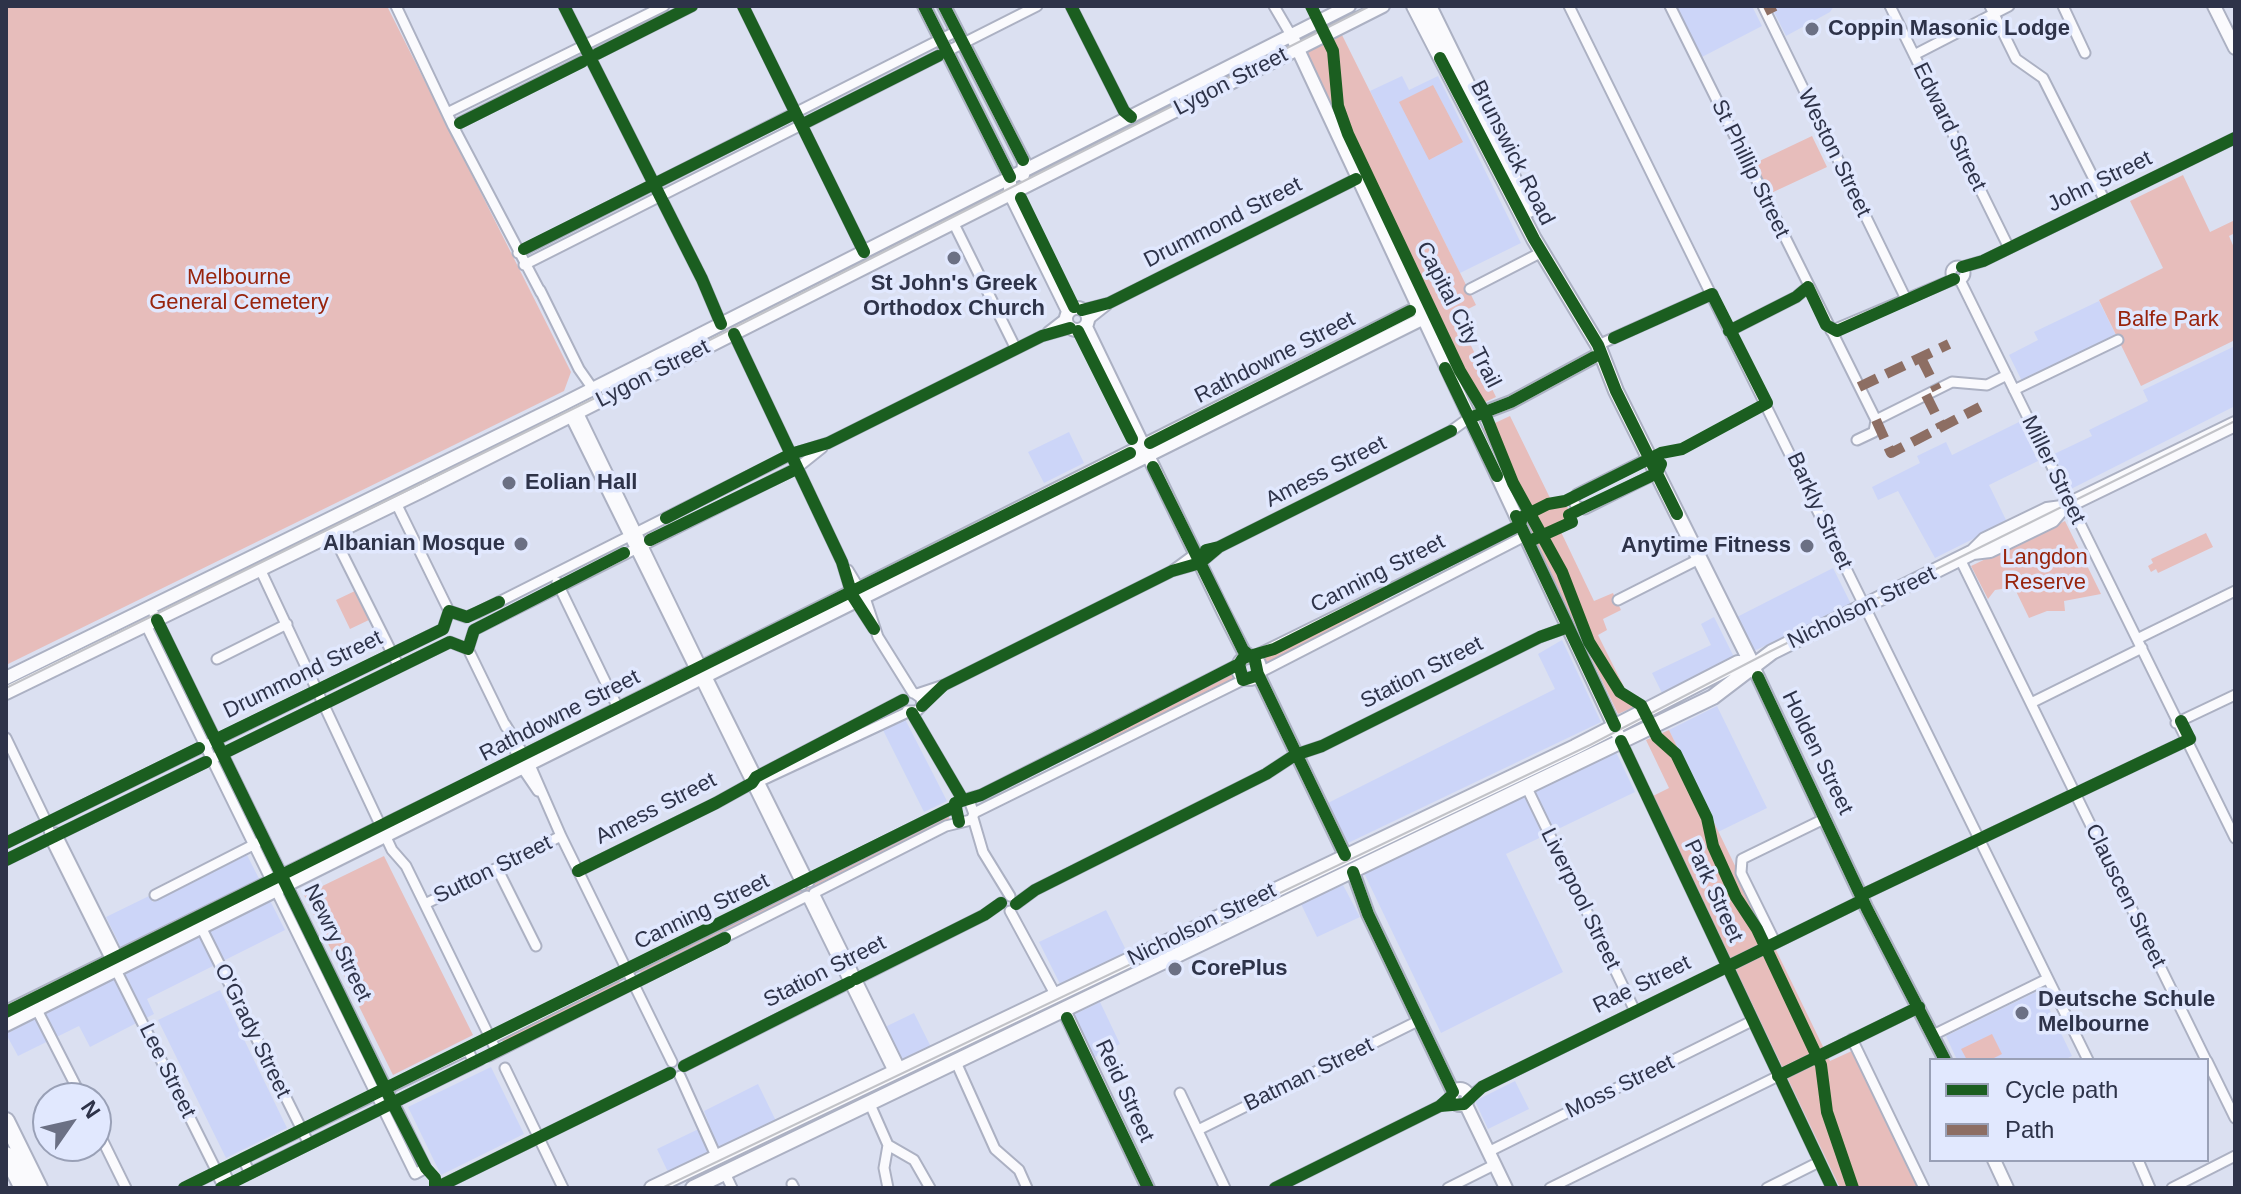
<!DOCTYPE html>
<html>
<head>
<meta charset="utf-8">
<style>
  body { margin:0 }
  #map { position:relative; width:2241px; height:1194px; overflow:hidden; background:#dbe0f1; font-family:Helvetica,sans-serif }
  canvas { display:block }
  .frame { position:absolute; inset:0; border:8px solid #2e3349; pointer-events:none }
  .legend { position:absolute; left:1929px; top:1058px; width:280px; height:104px; box-sizing:border-box; background:#e1e8fe; border:2px solid #99a0b6; margin:0; padding:10px 14px; list-style:none; font-size:24px; color:#2e3349 }
  .legend li { display:flex; align-items:center; gap:16px; height:40px }
  .legend b { width:40px; border:2px solid #99a0b6 }
  .north { position:absolute; left:32px; top:1082px; width:80px; height:80px; box-sizing:border-box; background:#e1e8fe; border:2px solid #99a0b6; border-radius:50%; rotate:56deg; font-size:22px; font-weight:700; line-height:32px; text-align:center; color:#2e3349 }
  .north::after { content:''; display:block; margin:auto; width:28px; height:36px; background:#6b7084; clip-path:polygon(50% 0,100% 100%,50% 72%,0 100%) }
</style>
</head>
<body>
<div id="map">
<canvas width="2241" height="1194"></canvas>
<div class="frame"></div>
<ul class="legend">
<li><b style="height:10px;background:#1b5e20"></b>Cycle path</li>
<li><b style="height:10px;background:#8d6e63"></b>Path</li>
</ul>
<div class="north">N</div>
</div>
<script>
const ctx = document.querySelector('canvas').getContext('2d');
ctx.lineJoin = 'round';
function fillPath(path, color) { ctx.fillStyle = color; ctx.fill(path, 'evenodd'); }
const shape = rows => new Path2D(rows.map(r => 'M' + r).join(''));
function strokePath(path, color, width, dash) { ctx.strokeStyle = color; ctx.lineWidth = width; ctx.lineCap = dash ? 'butt' : 'round'; ctx.setLineDash(dash || []); ctx.stroke(path); }
function drawText(font, color, halo, rows, align = 'center') {
  ctx.font = font + ' Helvetica,sans-serif'; ctx.lineWidth = 7; ctx.setLineDash([]); ctx.textBaseline = 'middle'; ctx.strokeStyle = halo; ctx.fillStyle = color; for (const [text, x, y, turn = 0] of rows) {
    ctx.save(); ctx.translate(x, y); ctx.rotate((+turn || 0) * Math.PI / 180); ctx.textAlign = isNaN(turn) ? turn : align; if (halo) ctx.strokeText(text, 0, 0); ctx.fillText(text, 0, 0); ctx.restore();
  }
}
const built = shape([
  [1675,6,1752,6,1762,26,1700,58],
  [1771,6,1834,6,1830,12,1786,36],
  [1402,76,1409,90,1438,76,1521,243,1460,273,1370,91],
  [2099,301,2117,337,2023,383,2009,355,2038,340,2034,332],
  [2235,346,2235,406,2069,490,2052,455,2092,436,2089,430,2148,401,2143,390],
  [2019,422,2038,461,1989,485,2007,522,1935,558,1898,491,1878,500,1872,487,1920,463,1917,456,1946,442,1952,455],
  [1069,432,1084,463,1044,483,1028,452],
  [1833,568,1851,604,1752,652,1735,618],
  [1714,617,1734,657,1662,693,1652,673,1711,645,1701,624],
  [1562,640,1601,722,1348,843,1328,803,1555,689,1538,654],
  [1717,706,1767,808,1718,832,1669,730],
  [905,719,947,801,924,812,883,730],
  [1616,752,1635,792,1506,854,1563,972,1441,1033,1362,869],
  [247,855,285,930,147,999,154,1014,90,1047,79,1026,18,1056,6,1034,132,970,106,917,149,896,153,902],
  [1343,885,1360,917,1317,937,1301,904],
  [1106,910,1128,954,1060,984,1039,942],
  [220,990,287,1128,226,1158,158,1020],
  [2040,990,2072,1056,2064,1060,1957,1060,1946,1036],
  [1100,1002,1120,1044,1091,1059,1071,1016],
  [914,1013,931,1047,901,1061,885,1027],
  [491,1067,524,1134,441,1175,408,1107],
  [1515,1081,1529,1109,1488,1129,1475,1101],
  [758,1084,776,1121,668,1172,657,1149,709,1124,704,1111]
]);
const green = shape([
  [6,6,387,6,571,372,564,391,6,665],
  [1342,35,1476,305,1456,315,1496,397,1477,406,1303,54],
  [1433,85,1463,142,1429,160,1399,102],
  [1812,136,1827,167,1769,194,1753,164],
  [2183,175,2210,232,2235,220,2235,233,2229,236,2235,250,2235,340,2141,386,2099,300,2163,268,2130,201],
  [1510,416,1551,500,1562,496,1576,525,1561,532,1594,601,1613,593,1621,610,1603,619,1607,630,1598,635,1634,707,1618,714,1482,429],
  [2065,521,2101,594,2064,601,2065,611,2047,611,2029,618,2014,587,1995,590,1988,599,1971,566],
  [2206,533,2213,547,2158,573,2156,569,2151,572,2148,566,2153,563,2151,559],
  [357,590,371,619,350,629,336,600],
  [1382,596,1386,604,1262,666,1260,658],
  [1235,671,1237,679,1103,746,1099,739],
  [1669,730,1830,1061,1854,1050,1920,1188,1840,1188,1653,796,1669,788,1646,740],
  [947,814,951,822,642,976,639,969],
  [384,856,473,1035,393,1075,304,895],
  [618,979,622,987,504,1044,501,1037],
  [1992,1034,2002,1054,1990,1060,1967,1060,1961,1049]
]);
const street = shape([
  [396,6,453,126,541,293],
  [564,6,702,279,721,324],
  [743,6,864,252],
  [1071,6,1124,111,1131,117],
  [1274,6,1291,35],
  [1569,6,2088,1060],
  [1670,6,1876,420],
  [1763,6,1906,299],
  [1890,6,2009,248],
  [1990,6,2016,59,2043,78,2105,201],
  [2063,6,2085,53],
  [1914,55,2009,6],
  [447,113,664,6],
  [453,126,692,6],
  [953,222,1016,349],
  [518,253,957,31],
  [524,265,1037,6],
  '1951 273a7 7 0 1 1 14 0a7 7 0 1 1-14 0Z',
  [1962,267,1983,261,2235,138],
  [1960,280,2235,838],
  [1470,289,1542,252],
  [540,290,579,369,593,389],
  [1082,310,1109,303,1356,179],
  [1088,320,1107,305],
  [1729,331,1796,297,1808,287],
  [1831,331,1954,279],
  [1048,332,1066,318],
  [734,334,842,562,852,595,874,629],
  [1598,345,1712,294],
  [2014,390,2118,340],
  [578,412,702,668],
  [570,416,696,671],
  [1876,420,1952,382,1987,385,2007,375],
  [1857,440,1874,432,1876,420],
  [1649,458,1577,494,1573,500,1576,506,1585,509,1657,473],
  [396,503,449,611],
  [332,533,399,667],
  [1960,559,2206,1060],
  [260,569,392,850,406,866,497,1052],
  [848,570,865,598,878,637,913,693],
  [1172,571,1191,557,1219,547,1451,431,1469,418],
  [557,582,620,712],
  [1618,600,1699,559],
  [449,611,466,617,477,613,790,455,828,443,1042,336,1070,328],
  [146,625,415,1174,426,1168,154,614],
  [2137,639,2235,591],
  [468,649,474,630,797,468,822,448],
  [468,649,506,727],
  [1254,656,1520,525],
  [217,659,287,624],
  [1259,673,1525,536],
  [707,677,809,882],
  [701,680,802,885],
  [914,693,921,698,922,706],
  [917,694,944,685,1172,571,1200,563,1219,547],
  [2031,703,2142,648],
  [907,711,917,711,938,689],
  [912,713,963,800],
  [2176,723,2235,695],
  [505,724,530,765,561,836,672,1062],
  [6,738,47,823,53,844,217,1172],
  [511,741,523,769,538,791],
  [1621,741,1832,1188],
  [756,783,908,712],
  [1526,786,1635,1011],
  [954,810,959,801,981,795,1239,664],
  [974,813,1243,680],
  [973,818,983,852,1010,896],
  [56,833,118,957,117,963],
  [6,843,443,629,449,611],
  [6,860,450,642,468,649],
  [497,868,536,946],
  [578,871,716,803,752,783,756,777,903,700],
  [1866,893,2190,739],
  [155,895,257,843],
  [425,904,561,836],
  [1016,904,1035,890,1266,774,1295,755,1322,746,1540,637,1568,627],
  [1010,911,1055,994],
  [200,925,309,1144],
  [1775,942,1741,873,1742,859,1826,818],
  [35,1006,82,1098],
  [1933,1035,2047,979],
  [491,1039,954,807],
  [1852,1039,1924,1188],
  [489,1056,807,896,894,1073],
  [955,1060,995,1149,1019,1170,1027,1188],
  [2207,1061,2235,1118],
  [474,1063,468,1050,243,1159,250,1173,480,1060],
  [684,1066,984,915,1001,903],
  [505,1068,563,1188],
  [901,1070,814,893,946,826,971,820,974,814,969,800],
  [680,1076,717,1158],
  [1180,1093,1225,1188],
  [1468,1098,1482,1087,1863,900],
  [869,1102,888,1145,884,1168,888,1188],
  [96,1127,126,1188],
  [1198,1130,1420,1020],
  [888,1145,914,1160,930,1188],
  [1488,1152,1752,1021],
  [2138,1160,2150,1188],
  [724,1171,732,1188],
  [216,1172,224,1188],
  [792,1184,794,1188],
  [184,1188,223,1169,232,1188],
  [436,1188,670,1073],
  [1275,1188,1440,1106,1452,1096],
  [1448,1188,1494,1165],
  [1550,1188,1919,1007],
  [1767,1188,1819,1162],
  [2172,1188,2235,1156]
]);
const secondary = shape([
  [924,6,1010,177,1010,193,1068,311],
  [944,6,1024,162,1023,175],
  [2214,6,2235,48],
  [1294,41,1621,741],
  '1066 319a11 11 0 1 1 22 0a11 11 0 1 1-22 0Z',
  [1086,327,1223,611,1244,652,1250,656],
  [1469,418,1511,402,1594,357],
  '1238 668a11 11 0 1 1 22 0a11 11 0 1 1-22 0Z',
  [1752,664,1866,907,1945,1060],
  [1258,674,1345,855],
  [6,678,563,404,1349,6],
  [6,693,422,491,1383,6],
  [1353,872,1368,914,1453,1092],
  [1064,1010,1148,1188],
  [6,1012,477,780,1417,308],
  [6,1025,1422,319],
  '1452 1097a8 8 0 1 1 16 0a8 8 0 1 1-16 0Z',
  [1465,1103,1506,1188],
  [1994,1160,2007,1188]
]);
const primary = shape([
  [1414,6,1534,239,1598,345,1616,391,1752,664],
  [1429,6,1529,210],
  [1973,552,1990,550,2052,520,2062,508,2235,424],
  [652,1188,1575,747,1738,663,1752,664],
  [693,1188,1713,697,1772,652,1973,552,1985,540,2047,510,2062,508]
]);
const highway = shape([
  [6,1121,39,1188],
  [6,1155,23,1188]
]);
const tram = shape([
  [6,688,597,397,1370,6],
  [662,1188,1590,745,1771,651,2235,421]
]);
const quiet = shape([
  [1765,11,1775,6],
  [1921,358,1937,390],
  [1859,387,1949,344],
  [1926,395,1942,427],
  [1876,420,1891,453,1980,407]
]);
const cycleway = shape([
  [564,6,702,279,721,324],
  [743,6,864,252],
  [924,6,1010,177],
  [944,6,1023,160],
  [1071,6,1124,111,1131,117],
  [1311,6,1333,51,1338,106,1348,134,1460,371,1484,411,1513,483,1562,572,1589,642,1620,692,1641,705,1657,737,1676,754,1707,818,1713,846,1736,897,1757,929,1821,1065,1827,1112,1853,1188],
  [597,54,692,6],
  [1440,58,1534,239,1598,345,1616,391,1677,514],
  [807,122,938,56],
  [460,123,582,62],
  [1021,198,1074,307],
  [524,249,790,116],
  [1962,267,1983,261,2235,138],
  [1082,310,1109,303,1356,179],
  [1078,331,1132,439],
  [1729,331,1796,297,1808,287,1826,325,1837,331,1954,279],
  [734,334,842,562,852,595,874,629],
  [1445,368,1497,476],
  [1472,417,1511,402,1594,357],
  [1150,443,1410,311],
  [794,453,828,443,1042,336,1070,328],
  [1153,467,1243,650,1250,656],
  [1516,516,1615,726],
  [666,518,785,457],
  [650,540,792,471],
  [1532,540,1572,522,1569,515,1579,510,1657,473,1661,464],
  [1206,550,1219,547,1451,431],
  [157,620,392,1102,426,1168,435,1178,435,1188],
  [1254,656,1258,675,1243,680,1239,664,1243,658,1274,649,1520,525,1522,517,1548,504,1565,501,1661,453,1682,449,1767,403,1712,294,1614,338],
  [1258,674,1345,855],
  [1758,677,1867,909,1945,1060],
  [922,706,944,685,1172,571,1200,563,1219,547],
  [912,713,963,800],
  [219,738,443,629,449,611,467,617,499,602],
  [1621,741,1832,1188],
  [226,752,450,642,468,649,474,630,624,553],
  [959,822,955,803,981,795,1095,738,1239,664],
  [6,843,199,748],
  [6,860,206,762],
  [578,871,716,803,752,783,756,777,903,700],
  [1353,872,1368,914,1453,1092],
  [1866,893,2190,739,2181,721],
  [1016,904,1035,890,1266,774,1295,755,1322,746,1540,637,1568,627],
  [856,979,984,915,1001,903],
  [6,1012,1130,453],
  [1067,1018,1148,1188],
  [684,1066,850,982],
  [1778,1076,1919,1007],
  [1440,1106,1464,1104,1482,1087,1863,900],
  [184,1188,954,807],
  [221,1188,725,938],
  [436,1188,670,1073],
  [1275,1188,1440,1106,1450,1097]
]);
const markers = [
  [1812,29,8,"#6b7084"],
  [954,258,8,"#6b7084"],
  [509,483,8,"#6b7084"],
  [521,544,8,"#6b7084"],
  [1807,546,8,"#6b7084"],
  [1175,969,8,"#6b7084"],
  [2022,1013,8,"#6b7084"]
];
const poiNames = [
  ["Coppin Masonic Lodge",1828,29],
  ["St John's Greek",954,284,"center"],
  ["Orthodox Church",954,309,"center"],
  ["Eolian Hall",525,483],
  ["Albanian Mosque",505,544,"right"],
  ["Anytime Fitness",1791,546,"right"],
  ["CorePlus",1191,969],
  ["Deutsche Schule",2038,1000],
  ["Melbourne",2038,1025]
];
const streetNames = [
  ["Lygon Street",1231,82,-27],
  ["Edward Street",1949,127,64],
  ["Brunswick Road",1512,153,63],
  ["Weston Street",1834,153,64],
  ["St Phillip Street",1750,169,64],
  ["John Street",2100,182,-26],
  ["Drummond Street",1223,223,-27],
  ["Capital City Trail",1458,315,63],
  ["Rathdowne Street",1275,358,-27],
  ["Lygon Street",653,374,-27],
  ["Miller Street",2053,470,64],
  ["Amess Street",1326,472,-27],
  ["Barkly Street",1819,511,65],
  ["Canning Street",1378,574,-27],
  ["Nicholson Street",1862,608,-26],
  ["Station Street",1422,673,-27],
  ["Drummond Street",303,675,-26],
  ["Rathdowne Street",560,716,-27],
  ["Holden Street",1817,753,64],
  ["Amess Street",656,809,-27],
  ["Sutton Street",493,870,-26],
  ["Park Street",1713,891,65],
  ["Clauscen Street",2125,896,64],
  ["Liverpool Street",1580,899,64],
  ["Canning Street",702,912,-26],
  ["Nicholson Street",1202,925,-26],
  ["Newry Street",337,943,64],
  ["Station Street",825,972,-27],
  ["Rae Street",1642,985,-26],
  ["O'Grady Street",252,1031,64],
  ["Lee Street",167,1071,64],
  ["Batman Street",1309,1075,-26],
  ["Moss Street",1620,1087,-26],
  ["Reid Street",1124,1091,65]
];
const parkNames = [
  ["Melbourne",239,278],
  ["General Cemetery",239,303],
  ["Balfe Park",2168,320],
  ["Langdon",2045,558],
  ["Reserve",2045,583]
];
fillPath(built, '#ccd5f8');
fillPath(green, '#e7bdbb');
strokePath(street, '#acb1c3', 13);
strokePath(secondary, '#acb1c3', 16);
strokePath(primary, '#acb1c3', 18);
strokePath(highway, '#acb1c3', 20);
strokePath(street, '#fafafd', 9);
strokePath(secondary, '#fafafd', 12);
strokePath(primary, '#fafafd', 14);
strokePath(highway, '#fafafd', 16);
strokePath(tram, '#c2c3c8', 2);
strokePath(quiet, '#8d6e63', 10, [20, 10]);
strokePath(cycleway, '#1b5e20', 12);
for (const [x, y, r, color] of markers) { const dot = new Path2D(); dot.arc(x, y, r, 0, 2 * Math.PI); ctx.fillStyle = color; ctx.fill(dot); strokePath(dot, '#e1e8fe', 3); }
drawText('bold 22px', '#2e3349', '#e1e8fe', poiNames, 'left');
drawText('22px', '#2e3349', '#e1e8fe', streetNames);
drawText('22px', '#98240d', '#e1e8fe', parkNames);
</script>
</body>
</html>
